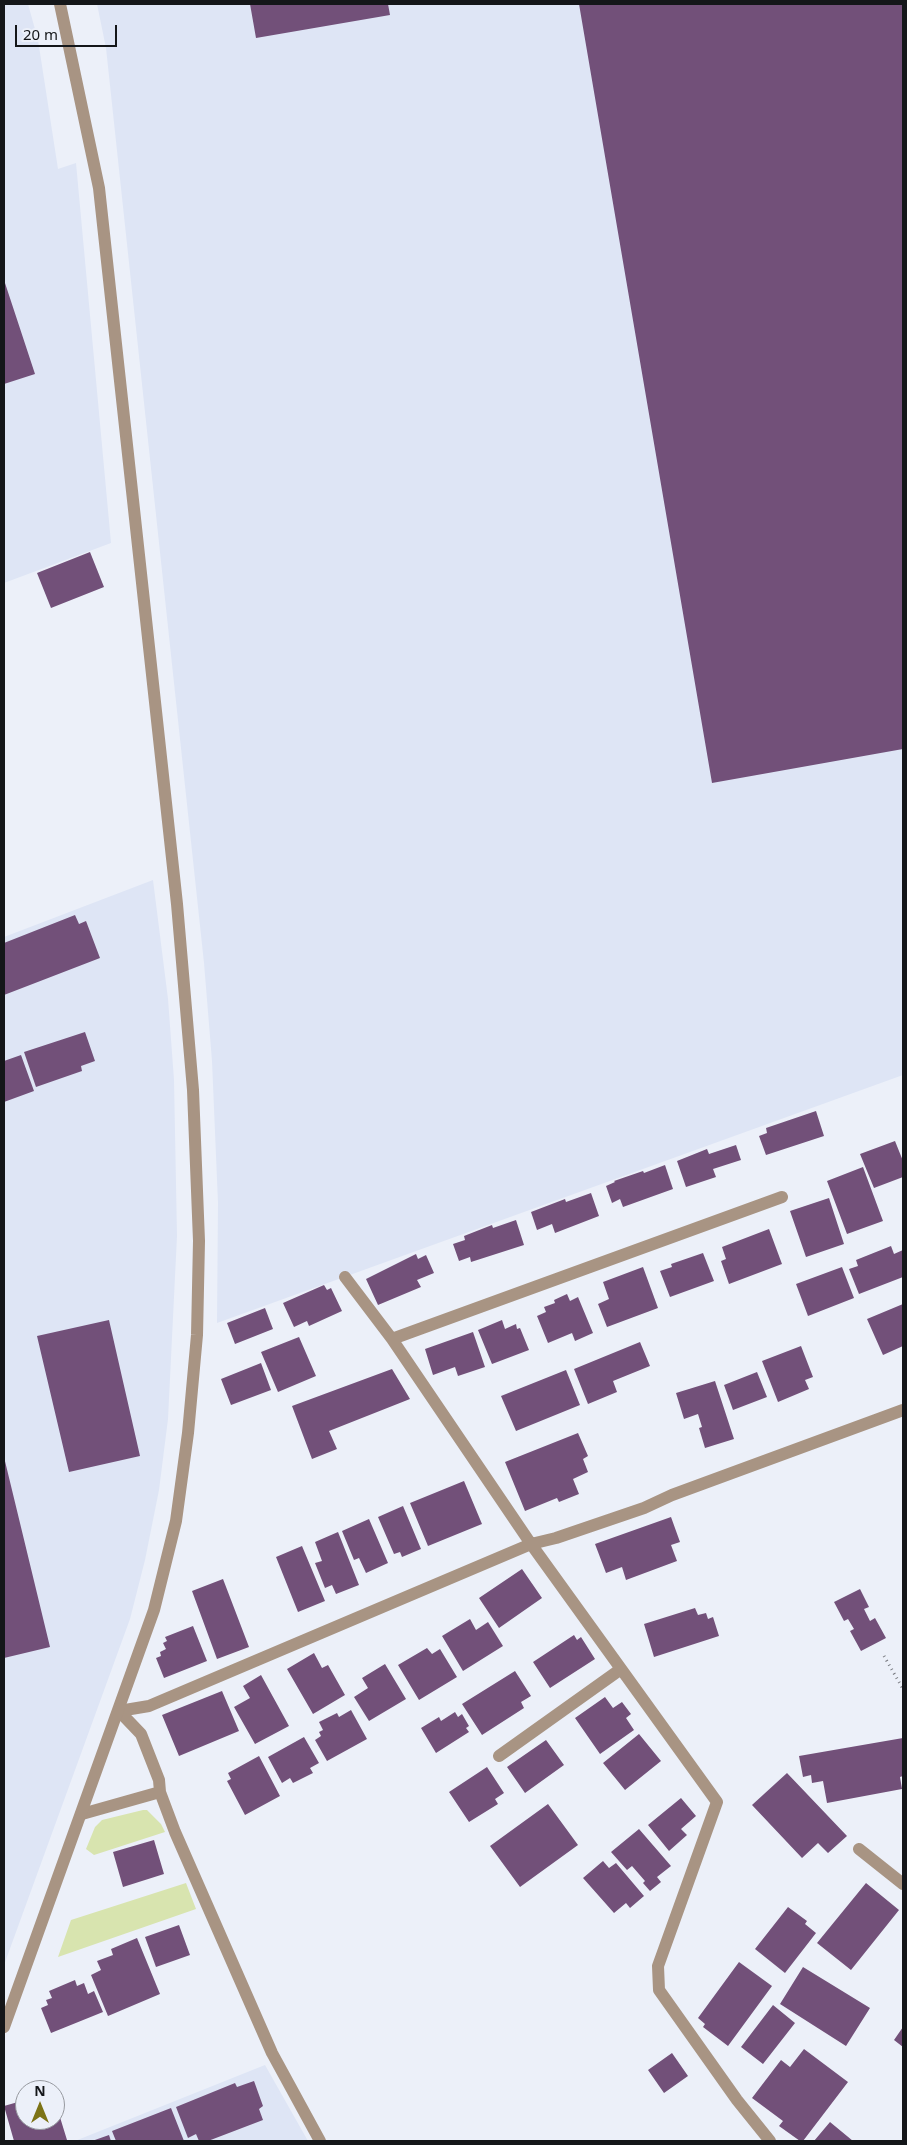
<!DOCTYPE html>
<html>
<head>
<meta charset="utf-8">
<style>
  body { margin:0 }
  #map { position:relative; width:907px; height:2145px; overflow:hidden; background:#ecf0f9; font-family:"Noto Sans",sans-serif }
  canvas { display:block }
  .frame { position:absolute; inset:0; border:5px solid #141619; pointer-events:none }
  .north { position:absolute; left:15px; top:2080px; width:50px; height:50px; box-sizing:border-box; background:#ecf0f9; border:1px solid #96999f; border-radius:50%; rotate:0deg; font-size:14px; font-weight:700; line-height:20px; text-align:center; color:#141619 }
  .north::after { content:''; display:block; margin:auto; width:18px; height:22px; background:#7c7316; clip-path:polygon(50% 0,100% 100%,50% 72%,0 100%) }
  .scale { position:absolute; left:15px; top:25px; width:102px; height:22px; box-sizing:border-box; border:2px solid #141619; border-top:0; padding-left:6px; font-size:15px; line-height:18px; white-space:nowrap; color:#141619; -webkit-text-stroke:4px #ecf0f9; paint-order:stroke }
</style>
</head>
<body>
<div id="map">
<canvas width="907" height="2145"></canvas>
<div class="frame"></div>
<div class="north">N</div>
<div class="scale">20 m</div>
</div>
<script>
const ctx = document.querySelector('canvas').getContext('2d');
ctx.lineJoin = 'round';
function fillPath(path, color) { ctx.fillStyle = color; ctx.fill(path, 'evenodd'); }
const shape = rows => new Path2D(rows.map(r => 'M' + r).join(''));
function strokePath(path, color, width, dash) { ctx.strokeStyle = color; ctx.lineWidth = width; ctx.lineCap = dash ? 'butt' : 'round'; ctx.setLineDash(dash || []); ctx.stroke(path); }
const built = shape([
  [4,4,28,4,38,40,58,169,76,163,111,543,4,583],
  [97,4,903,4,903,1075,217,1323,218,1203,212,1061,204,963,106,48],
  [153,880,168,999,174,1080,177,1236,168,1419,159,1490,145,1560,130,1619,4,1965,4,937],
  [265,2065,308,2141,75,2141]
]);
const green = shape([
  [143,1810,147,1810,161,1824,165,1832,94,1855,86,1849,95,1827,102,1820],
  [186,1883,196,1909,58,1957,71,1920]
]);
const building = shape([
  [250,4,388,4,390,15,256,38],
  [579,4,903,4,903,749,712,783],
  [4,280,35,374,4,384],
  [90,552,104,587,51,608,37,573],
  [75,915,79,924,86,921,100,958,4,995,4,943],
  [85,1032,95,1061,81,1066,82,1071,36,1087,24,1052],
  [21,1055,34,1091,4,1102,4,1061],
  [816,1111,824,1136,766,1155,759,1136,767,1133,766,1128],
  [895,1141,903,1161,903,1177,874,1188,860,1154],
  [736,1145,741,1160,713,1169,716,1177,686,1187,677,1161,707,1149,709,1154],
  [665,1165,673,1189,623,1207,620,1199,612,1203,606,1186,615,1182,614,1181,643,1171,644,1173],
  [863,1167,883,1221,847,1234,827,1181],
  [591,1193,599,1216,555,1233,552,1224,537,1230,531,1212,565,1199,566,1202],
  [829,1198,844,1244,806,1257,790,1211],
  [516,1220,524,1245,471,1262,470,1257,459,1261,453,1244,465,1240,464,1236,492,1225,493,1228],
  [769,1229,782,1264,729,1284,721,1261,726,1259,722,1247],
  [891,1246,894,1254,903,1250,903,1277,859,1294,849,1269,858,1266,856,1260],
  [703,1253,714,1281,670,1297,660,1271,672,1267,671,1264],
  [416,1254,418,1259,426,1255,434,1273,417,1280,421,1287,378,1305,366,1279],
  [643,1267,658,1308,607,1327,598,1304,609,1299,603,1282],
  [842,1267,854,1298,808,1316,796,1284],
  [324,1285,327,1290,331,1288,342,1311,309,1326,307,1321,294,1327,283,1303],
  [567,1294,570,1301,578,1297,593,1333,575,1341,572,1333,548,1343,537,1316,546,1312,544,1307,555,1303,554,1300],
  [903,1304,903,1346,883,1355,867,1319],
  [265,1308,273,1329,235,1344,227,1323],
  [109,1320,140,1456,69,1472,37,1336],
  [502,1320,505,1329,516,1324,517,1329,520,1328,529,1350,492,1364,478,1330],
  [473,1332,485,1367,458,1376,455,1367,433,1375,425,1349],
  [299,1337,316,1376,278,1392,261,1352],
  [640,1342,650,1366,613,1381,617,1392,588,1404,574,1369],
  [801,1346,813,1377,805,1380,809,1389,778,1402,762,1361],
  [261,1363,271,1390,231,1405,221,1379],
  [392,1369,410,1399,329,1431,337,1449,312,1459,292,1406],
  [566,1370,580,1405,516,1431,501,1396],
  [757,1372,767,1397,733,1410,724,1385],
  [715,1381,734,1439,705,1448,699,1428,702,1427,698,1414,684,1419,676,1393],
  [578,1433,588,1456,583,1459,588,1472,573,1479,579,1494,559,1502,557,1498,525,1511,505,1462],
  [4,1457,50,1647,4,1658],
  [464,1481,482,1524,428,1546,410,1503],
  [403,1506,421,1549,402,1557,400,1552,394,1554,378,1517],
  [671,1517,680,1542,671,1545,677,1561,626,1580,622,1567,606,1573,595,1544],
  [369,1519,388,1563,366,1573,359,1558,354,1560,342,1531],
  [338,1532,359,1585,336,1594,332,1585,325,1588,315,1563,322,1561,315,1542],
  [302,1546,325,1601,298,1612,276,1557],
  [522,1569,542,1598,499,1628,479,1598],
  [223,1579,249,1647,217,1659,192,1591],
  [860,1589,869,1607,864,1609,870,1621,875,1618,886,1638,861,1651,850,1631,854,1629,848,1619,844,1621,834,1602],
  [695,1608,698,1615,706,1613,708,1619,713,1617,719,1636,654,1657,644,1624],
  [470,1619,476,1630,488,1622,503,1646,463,1671,442,1636],
  [193,1626,207,1661,164,1678,156,1658,161,1656,160,1652,166,1649,163,1643,167,1641,165,1637],
  [574,1635,577,1640,581,1637,595,1659,550,1688,533,1662],
  [427,1648,432,1654,440,1649,457,1677,419,1700,398,1665],
  [314,1653,322,1668,328,1665,345,1695,313,1714,287,1669],
  [385,1664,406,1699,369,1721,354,1697,368,1688,362,1678],
  [515,1671,531,1696,521,1702,524,1708,482,1735,462,1704],
  [261,1675,289,1726,255,1744,234,1707,250,1698,243,1686],
  [222,1691,239,1731,179,1756,162,1715],
  [605,1697,613,1708,622,1702,631,1714,626,1718,634,1730,600,1754,575,1718],
  [351,1710,367,1739,327,1761,315,1740,321,1736,319,1732,323,1730,319,1722,337,1713,339,1717],
  [455,1712,458,1717,462,1714,469,1726,466,1728,469,1732,436,1753,421,1728,439,1717,441,1721],
  [639,1734,661,1761,625,1790,603,1763],
  [304,1737,319,1763,310,1768,313,1773,293,1783,290,1778,282,1783,268,1757],
  [903,1738,903,1776,900,1777,902,1789,827,1803,823,1781,812,1783,811,1775,803,1777,799,1756],
  [546,1740,564,1765,525,1793,507,1767],
  [259,1756,280,1796,245,1815,227,1781,231,1779,228,1773],
  [487,1767,504,1793,495,1799,498,1804,469,1822,449,1792],
  [787,1773,847,1836,828,1853,818,1843,802,1858,752,1805],
  [681,1798,696,1816,681,1829,687,1835,669,1851,648,1825],
  [548,1804,578,1845,520,1887,490,1846],
  [639,1829,671,1866,657,1877,661,1882,650,1891,643,1883,645,1881,632,1866,627,1870,611,1852],
  [154,1840,164,1874,123,1887,113,1852],
  [603,1861,609,1868,616,1863,644,1896,630,1908,626,1903,614,1913,583,1878],
  [866,1883,899,1910,851,1970,817,1943],
  [788,1907,807,1921,805,1924,816,1933,785,1973,755,1949],
  [179,1925,190,1955,156,1967,145,1937],
  [137,1938,160,1994,108,2016,91,1975,101,1970,97,1961,113,1955,111,1949],
  [739,1962,772,1986,728,2046,703,2027,705,2024,698,2018],
  [803,1967,870,2008,846,2046,780,2004],
  [75,1980,77,1986,84,1983,88,1994,94,1991,103,2012,51,2033,41,2008,48,2005,46,2000,52,1998,49,1991],
  [773,2005,795,2023,763,2064,741,2047],
  [903,2027,903,2047,894,2040],
  [804,2049,848,2082,803,2141,800,2141,779,2126,783,2121,752,2098,781,2060,790,2067],
  [672,2053,688,2076,664,2093,648,2070],
  [254,2081,263,2106,259,2109,263,2120,208,2141,199,2141,196,2134,188,2138,176,2107,235,2083,237,2087],
  [25,2100,25,2120,55,2120,55,2101,67,2140,14,2141,4,2106],
  [171,2108,184,2141,116,2141,112,2131],
  [830,2122,853,2141,814,2141],
  [109,2135,111,2141,92,2141]
]);
const path = shape([
  [884,1656,903,1689]
]);
const service = shape([
  [859,1849,903,1884]
]);
const minor = shape([
  [345,1277,392,1339],
  [119,1711,149,1706,531,1544,556,1538,644,1508,672,1495,903,1410],
  [119,1711,141,1734,159,1780,160,1792],
  [499,1756,621,1669],
  [82,1814,160,1792,175,1832,272,2053,320,2141],
  [770,2141,737,2100,659,1990,658,1966,717,1802,531,1544,392,1339,782,1197]
]);
const tertiary = shape([
  [4,2027,154,1610,176,1521,188,1433,197,1335,199,1241,193,1090,177,904,99,188,60,4]
]);
fillPath(built, '#dee5f5');
fillPath(green, '#d8e4af');
fillPath(building, '#725079');
strokePath(path, '#76787e', 3, [1, 4]);
strokePath(service, '#a89483', 12);
strokePath(minor, '#a89483', 12);
strokePath(tertiary, '#a89483', 12);
</script>
</body>
</html>
